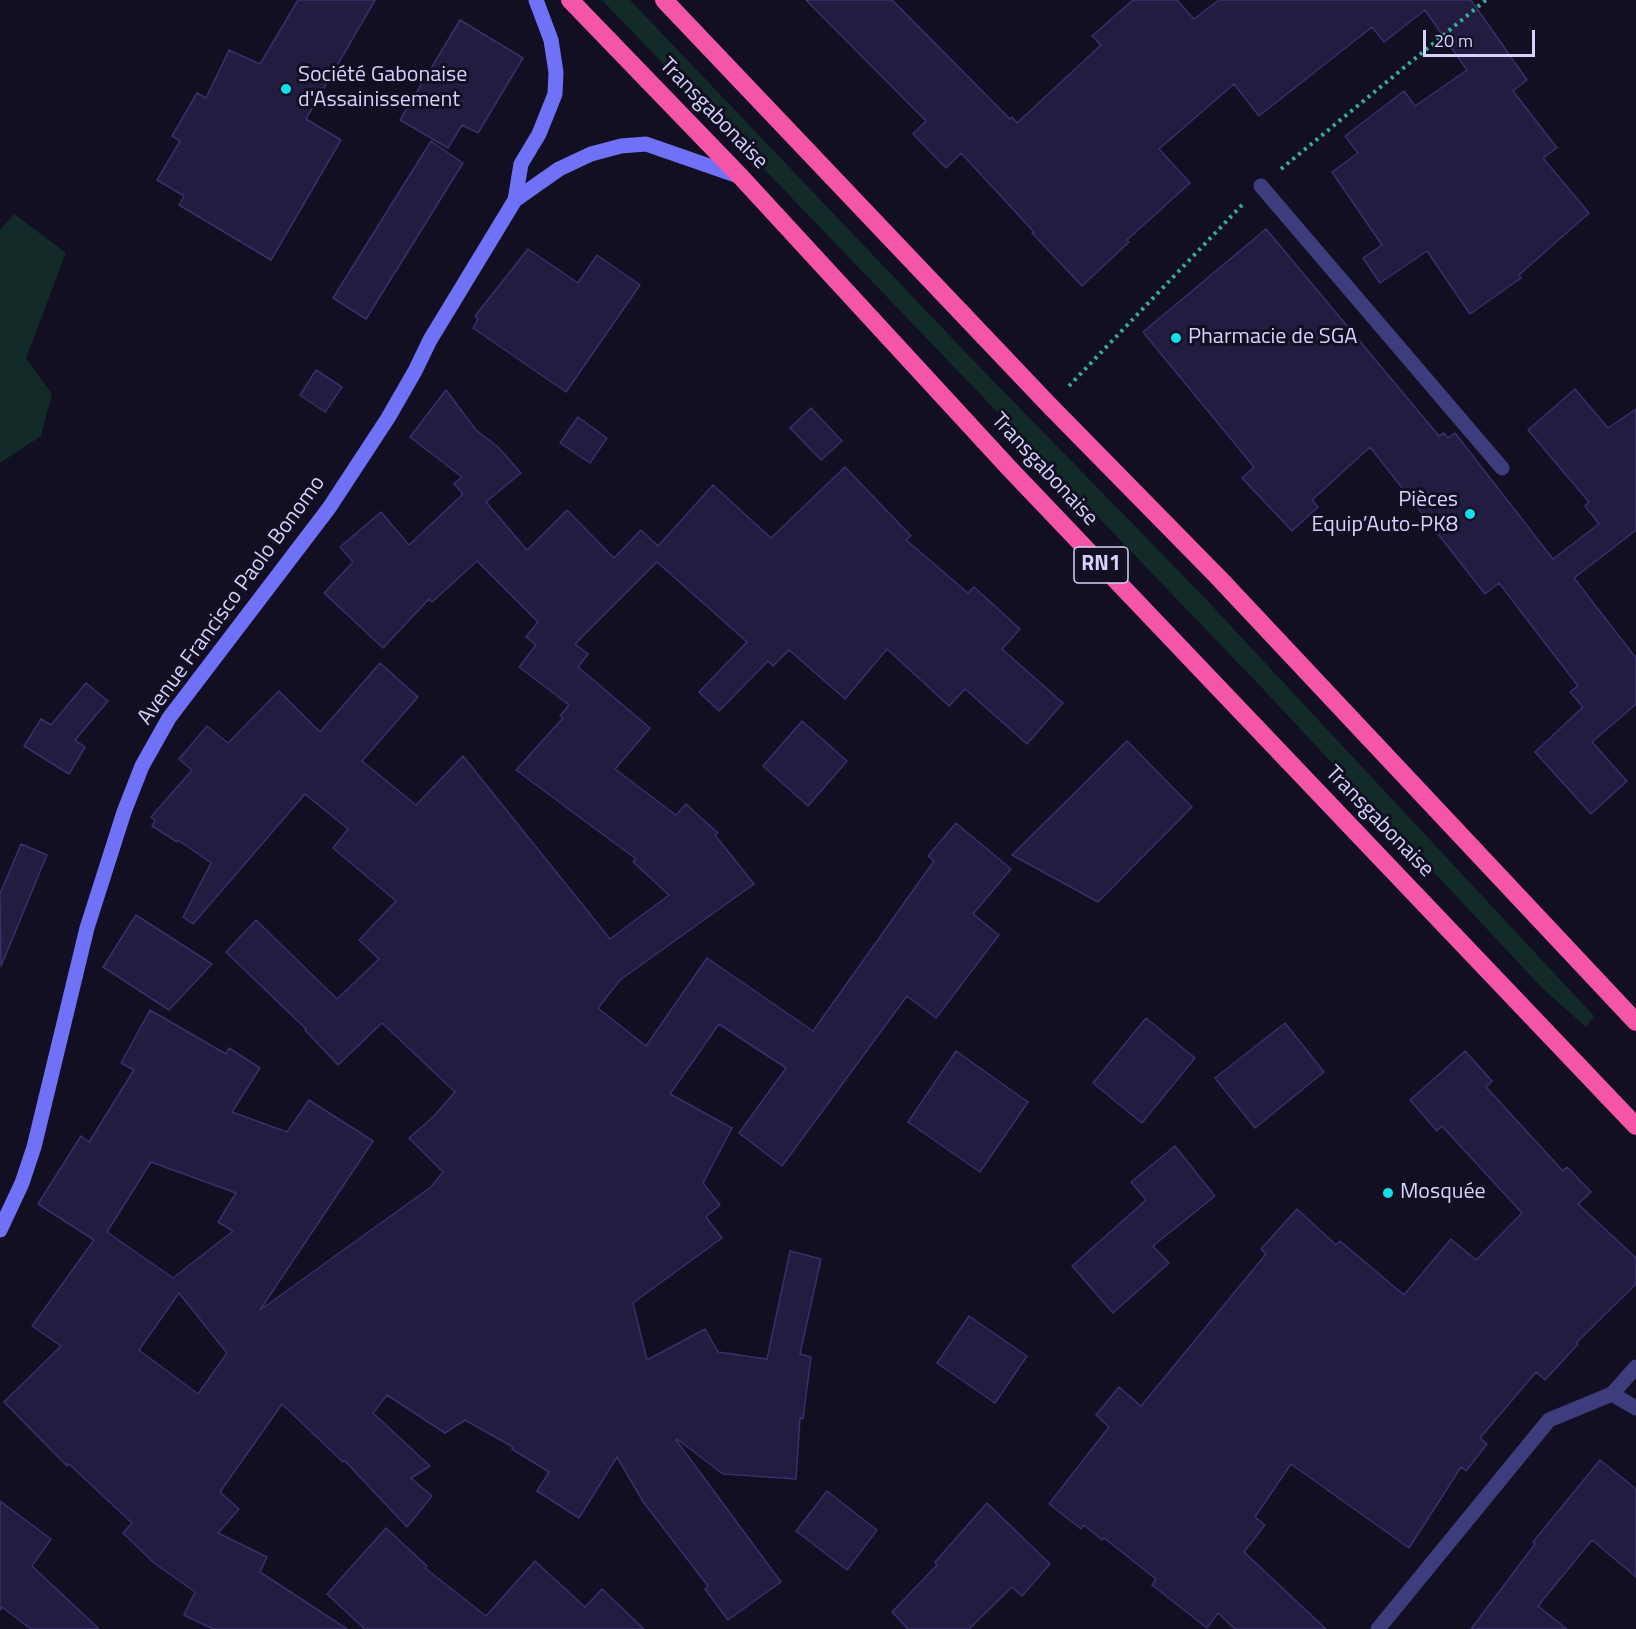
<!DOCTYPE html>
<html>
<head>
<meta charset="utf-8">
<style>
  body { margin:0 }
  #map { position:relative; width:1636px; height:1629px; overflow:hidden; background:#110f21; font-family:"Titillium Web",sans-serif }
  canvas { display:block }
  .scale { position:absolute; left:1423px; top:30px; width:112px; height:27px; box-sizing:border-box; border:3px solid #d5d2fc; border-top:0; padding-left:8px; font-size:18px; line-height:21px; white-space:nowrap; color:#d5d2fc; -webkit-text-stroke:4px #110f21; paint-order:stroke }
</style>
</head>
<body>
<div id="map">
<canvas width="1636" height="1629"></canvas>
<div class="scale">20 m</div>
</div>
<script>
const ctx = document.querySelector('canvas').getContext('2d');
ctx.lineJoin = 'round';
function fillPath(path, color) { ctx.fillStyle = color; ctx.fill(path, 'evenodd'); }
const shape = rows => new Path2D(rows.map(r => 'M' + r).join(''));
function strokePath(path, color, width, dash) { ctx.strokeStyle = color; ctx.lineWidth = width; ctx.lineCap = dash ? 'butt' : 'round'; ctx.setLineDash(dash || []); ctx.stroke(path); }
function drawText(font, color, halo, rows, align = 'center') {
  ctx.font = font + ' "Titillium Web",sans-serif'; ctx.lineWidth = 6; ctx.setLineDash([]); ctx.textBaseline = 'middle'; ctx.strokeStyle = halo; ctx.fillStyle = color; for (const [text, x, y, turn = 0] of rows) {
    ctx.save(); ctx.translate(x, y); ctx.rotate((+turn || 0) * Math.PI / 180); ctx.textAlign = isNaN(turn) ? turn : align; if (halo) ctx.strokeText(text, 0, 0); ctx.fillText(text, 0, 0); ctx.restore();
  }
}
const green = shape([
  [602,0,630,0,970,357,1201,594,1594,1016,1586,1027,1542,988,1264,690],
  [14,214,66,253,26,358,52,394,41,436,0,463,0,230]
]);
const building = shape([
  [298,0,375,0,306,119,341,140,271,260,179,205,184,196,157,180,180,141,172,136,197,93,206,98,229,50,260,64,298,0],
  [806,0,892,0,1010,119,1012,117,1017,123,1101,45,1092,36,1133,0,1177,0,1194,19,1219,0,1471,0,1527,80,1513,91,1557,148,1543,158,1589,213,1519,275,1521,278,1470,314,1427,251,1380,283,1363,258,1382,245,1332,172,1358,153,1345,136,1404,91,1415,106,1467,70,1425,10,1384,42,1372,27,1259,116,1234,84,1159,149,1190,183,1127,240,1129,242,1082,286,1032,233,1034,232,961,153,946,168,913,134,926,121,806,0],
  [460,20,523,58,478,133,462,125,448,148,400,120,460,20],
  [431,141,463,163,366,319,333,298,431,141],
  [1266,229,1439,436,1444,433,1448,438,1455,433,1553,559,1599,524,1585,506,1589,502,1528,430,1575,389,1608,428,1636,409,1636,530,1574,578,1636,658,1636,704,1592,742,1627,781,1591,814,1535,752,1583,707,1570,692,1578,686,1499,583,1485,594,1370,447,1312,500,1318,507,1292,531,1242,478,1254,467,1143,332,1266,229],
  [528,249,578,283,597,255,640,285,566,392,473,328,478,319,475,316,528,249],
  [316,370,342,387,325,412,300,395,316,370],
  [446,390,476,430,498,447,521,473,486,502,527,550,567,510,614,558,641,530,658,546,713,485,771,538,845,467,911,536,906,540,968,593,974,587,1020,629,1002,649,1063,703,1027,744,965,689,949,706,887,649,845,699,789,650,773,666,768,661,719,711,699,692,747,642,657,562,575,644,588,654,578,667,650,728,615,769,676,815,686,804,718,833,715,835,754,884,620,980,598,1008,646,1046,707,958,813,1031,934,861,928,856,956,823,1011,869,973,914,999,935,936,1018,907,996,782,1166,739,1133,786,1068,719,1024,670,1094,732,1128,703,1183,720,1205,706,1217,722,1238,633,1303,647,1360,705,1329,718,1352,767,1359,790,1251,821,1259,800,1354,811,1357,803,1419,800,1418,796,1479,723,1474,677,1439,676,1440,781,1582,728,1620,705,1589,708,1586,644,1503,617,1457,579,1518,537,1491,549,1472,512,1449,513,1447,465,1420,445,1433,387,1395,373,1413,430,1466,411,1478,432,1496,407,1527,344,1460,343,1462,282,1404,220,1492,239,1509,218,1533,267,1557,260,1572,347,1629,213,1629,184,1615,195,1592,154,1563,123,1533,132,1523,69,1464,67,1466,4,1402,61,1346,32,1326,94,1240,38,1204,81,1136,89,1142,134,1070,121,1063,150,1010,226,1054,229,1048,260,1068,232,1112,287,1132,309,1100,373,1141,260,1310,431,1187,443,1172,409,1138,433,1117,455,1092,382,1023,338,1065,305,1030,306,1029,226,952,256,920,337,999,379,959,359,940,396,901,333,848,348,829,305,794,193,924,183,917,211,863,178,840,177,842,152,826,155,820,151,817,192,770,179,759,207,726,228,743,279,691,320,732,380,663,418,697,362,761,416,805,463,756,610,939,669,895,633,862,636,859,516,770,563,718,560,716,569,705,519,667,536,645,526,637,538,622,477,561,432,602,429,599,383,648,324,593,353,562,340,547,381,512,409,545,463,494,454,484,462,477,410,437,446,390],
  [151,1162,236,1193,218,1222,233,1231,173,1278,107,1232,151,1162],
  [179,1293,227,1353,198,1394,139,1350,179,1293],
  [811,408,842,441,821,460,790,428,811,408],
  [578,417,607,438,590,463,560,443,578,417],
  [86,683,108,701,75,740,85,747,69,774,24,746,41,719,51,725,86,683],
  [802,721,847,761,808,806,763,766,802,721],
  [1127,741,1192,807,1098,902,1012,855,1127,741],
  [21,844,47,855,1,966,0,894,21,844],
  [136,915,212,964,169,1010,103,967,136,915],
  [1146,1018,1195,1058,1142,1123,1093,1083,1146,1018],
  [1285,1023,1324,1072,1255,1128,1215,1078,1285,1023],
  [956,1051,1028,1102,980,1172,908,1122,956,1051],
  [1465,1051,1492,1081,1486,1087,1563,1171,1567,1167,1591,1192,1578,1204,1636,1258,1636,1284,1576,1343,1578,1344,1545,1380,1536,1372,1480,1438,1487,1444,1466,1471,1461,1467,1409,1548,1291,1464,1255,1517,1265,1525,1244,1552,1326,1629,1235,1629,1218,1613,1207,1628,1152,1585,1156,1579,1104,1538,1102,1540,1084,1525,1081,1529,1049,1504,1109,1427,1096,1415,1119,1387,1141,1406,1266,1254,1261,1249,1297,1209,1336,1245,1340,1241,1404,1295,1451,1239,1476,1260,1522,1213,1442,1126,1437,1131,1410,1100,1465,1051],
  [1175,1146,1215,1196,1153,1246,1169,1263,1113,1313,1072,1266,1146,1200,1131,1182,1175,1146],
  [969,1316,1027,1356,995,1403,937,1363,969,1316],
  [1600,1460,1636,1489,1636,1577,1592,1540,1538,1606,1567,1629,1471,1629,1535,1544,1533,1542,1600,1460],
  [827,1491,877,1530,847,1570,796,1531,827,1491],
  [0,1501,51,1539,32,1566,99,1629,31,1629,2,1607,0,1610,0,1501],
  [987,1503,1050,1564,1022,1596,1012,1587,969,1629,908,1629,892,1612,937,1565,935,1562,987,1503],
  [386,1528,427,1566,425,1568,486,1616,535,1561,585,1607,602,1589,644,1629,365,1629,327,1594,386,1528]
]);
const path = shape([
  [1281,169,1486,0],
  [1069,386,1242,205]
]);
const street = shape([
  [1261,186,1502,468],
  [1612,1394,1636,1408],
  [1378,1629,1549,1420,1612,1394,1636,1367]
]);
const secondary = shape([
  [515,200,559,169,591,154,621,146,646,144,741,177],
  [0,1230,22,1183,34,1147,87,928,124,812,142,766,169,718,329,508,388,418,415,371,430,340,515,200,521,164,539,134,555,94,556,72,551,40,536,0]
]);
const highway = shape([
  [570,0,741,177,1009,468,1636,1126],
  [664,0,1050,406,1218,577,1636,1022]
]);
const markers = [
  [286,89,6,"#0fdeeb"],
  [1176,338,6,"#0fdeeb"],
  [1470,514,6,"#0fdeeb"],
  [1388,1193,6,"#0fdeeb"]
];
const shields = [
  [1101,565,54]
];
const shieldNames = [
  ["RN1",1101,565]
];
const poiNames = [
  ["Société Gabonaise",298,76],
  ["d'Assainissement",298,101],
  ["Pharmacie de SGA",1188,338],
  ["Pièces",1458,501,"right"],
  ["Equip’Auto-PK8",1458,526,"right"],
  ["Mosquée",1400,1193]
];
const streetNames = [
  ["Transgabonaise",713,114,46],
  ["Transgabonaise",1044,470,47],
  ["Avenue Francisco Paolo Bonomo",232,601,-54],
  ["Transgabonaise",1379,822,46]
];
fillPath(green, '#122b29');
fillPath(building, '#221c41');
strokePath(building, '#39306b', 1.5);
strokePath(path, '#36aca1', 4, [3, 4.5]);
strokePath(street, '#3d3d7d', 15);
strokePath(secondary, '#6f71f6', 15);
strokePath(highway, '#f455a7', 18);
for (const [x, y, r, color] of markers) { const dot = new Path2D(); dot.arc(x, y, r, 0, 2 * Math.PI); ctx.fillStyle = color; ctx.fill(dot); strokePath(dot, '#110f21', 2); }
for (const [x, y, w] of shields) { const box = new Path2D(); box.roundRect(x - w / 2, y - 18, w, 36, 4.5); ctx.fillStyle = '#110f21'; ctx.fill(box); strokePath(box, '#d5d2fc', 1.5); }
drawText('bold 21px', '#d5d2fc', null, shieldNames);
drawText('22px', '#d5d2fc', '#110f21', poiNames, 'left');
drawText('22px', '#d5d2fc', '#110f21', streetNames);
</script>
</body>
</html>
